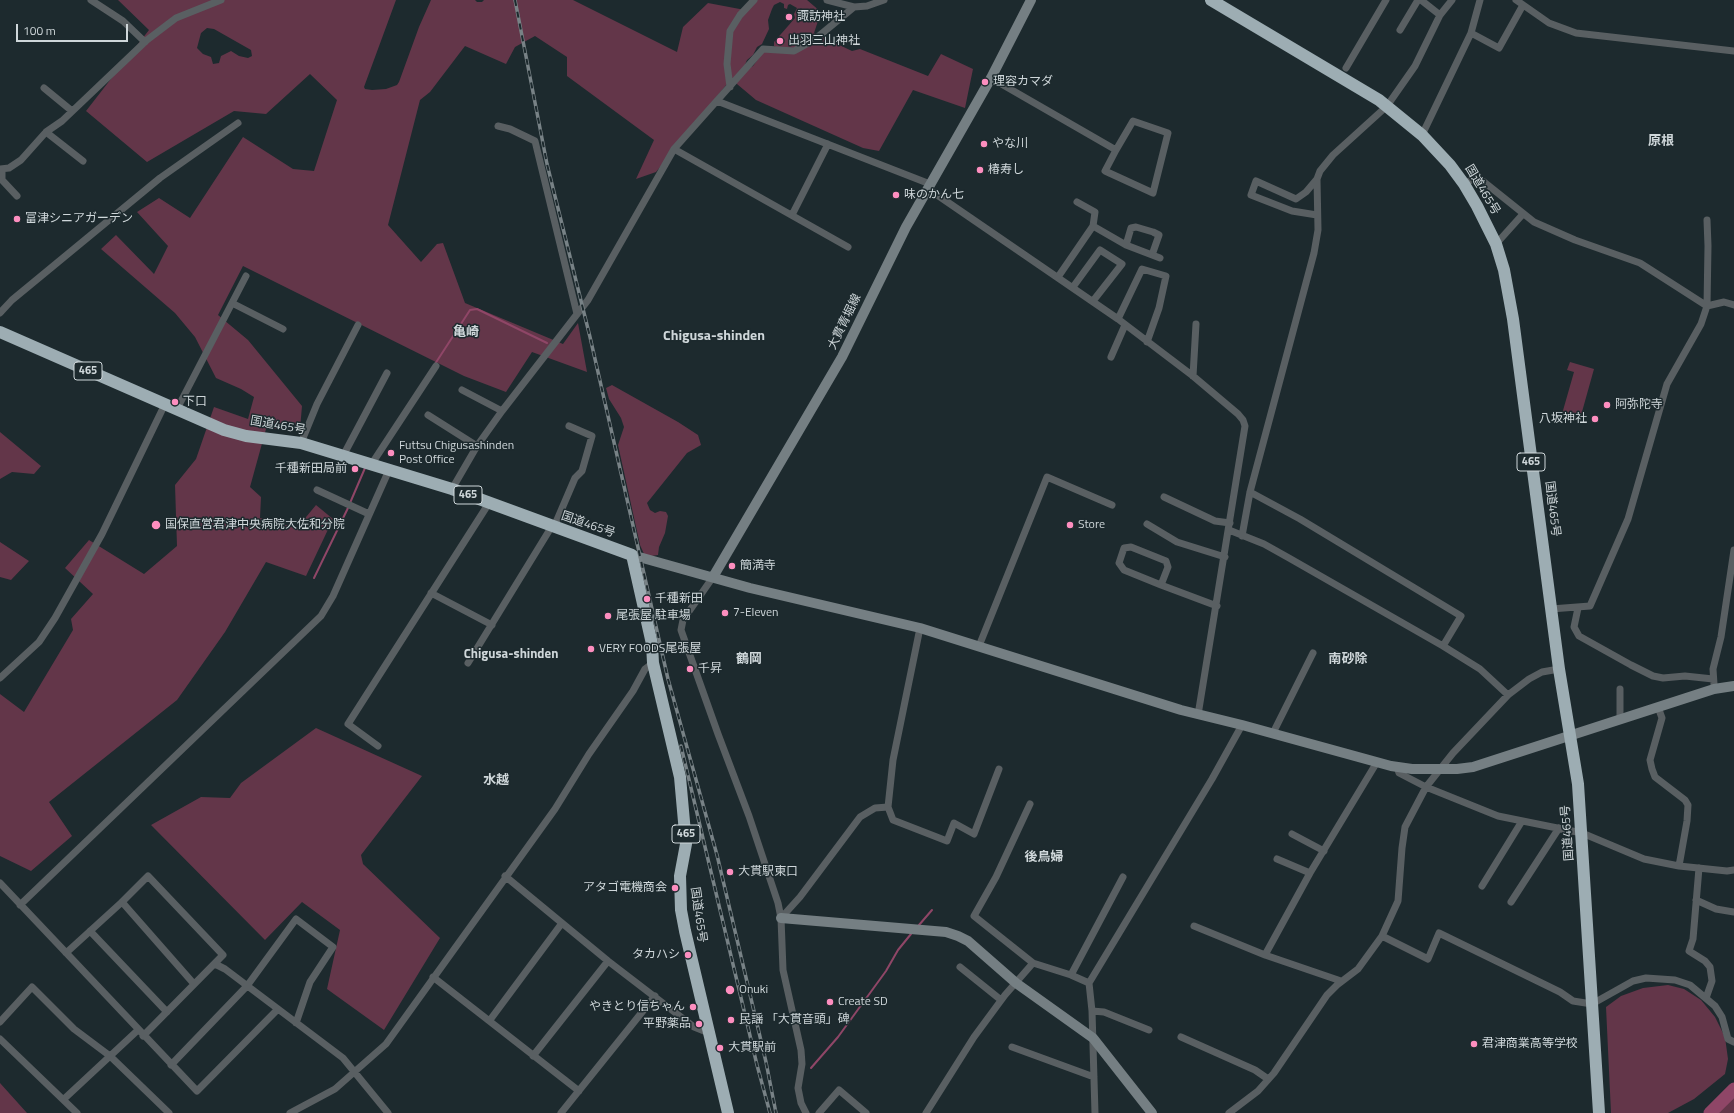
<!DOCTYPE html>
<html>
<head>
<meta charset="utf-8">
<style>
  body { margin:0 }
  #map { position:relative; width:1734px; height:1113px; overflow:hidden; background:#1d2a2e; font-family:"Titillium Web",sans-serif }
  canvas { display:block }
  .scale { position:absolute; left:16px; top:24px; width:112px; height:18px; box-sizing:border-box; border:2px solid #cfd7da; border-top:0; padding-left:5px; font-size:12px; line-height:14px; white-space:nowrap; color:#cfd7da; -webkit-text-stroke:3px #1d2a2e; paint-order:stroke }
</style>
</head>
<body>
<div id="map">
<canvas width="1734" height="1113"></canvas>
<div class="scale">100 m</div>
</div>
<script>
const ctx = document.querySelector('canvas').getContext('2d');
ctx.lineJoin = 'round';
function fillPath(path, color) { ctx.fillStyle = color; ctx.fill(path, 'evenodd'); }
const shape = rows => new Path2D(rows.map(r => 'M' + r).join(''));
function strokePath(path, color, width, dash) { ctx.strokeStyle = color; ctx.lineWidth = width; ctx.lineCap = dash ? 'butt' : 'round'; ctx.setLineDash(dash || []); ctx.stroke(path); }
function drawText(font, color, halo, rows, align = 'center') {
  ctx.font = font + ' "Titillium Web","Noto Sans JP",sans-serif'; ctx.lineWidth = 3; ctx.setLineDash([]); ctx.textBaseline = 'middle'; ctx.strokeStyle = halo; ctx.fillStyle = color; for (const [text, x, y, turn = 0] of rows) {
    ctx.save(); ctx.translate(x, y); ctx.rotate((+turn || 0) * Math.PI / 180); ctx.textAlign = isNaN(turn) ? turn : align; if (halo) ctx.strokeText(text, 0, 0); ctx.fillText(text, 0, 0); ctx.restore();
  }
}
const green = shape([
  [118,0,396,0,364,87,365,89,372,90,386,89,397,85,399,82,419,27,431,0,475,0,477,2,482,2,484,0,573,0,677,52,683,27,708,3,745,10,753,0,807,0,821,12,814,33,852,51,860,49,928,76,941,54,973,69,965,108,913,90,879,151,863,148,756,100,731,79,656,172,636,179,654,140,567,76,567,57,535,36,515,47,506,64,465,46,430,92,420,100,388,225,421,262,437,244,443,243,465,303,563,344,578,323,587,372,532,352,506,392,464,376,243,266,218,315,248,340,302,406,300,429,266,429,250,487,261,497,260,518,297,528,316,505,333,519,306,576,266,562,225,632,177,700,49,802,72,836,31,871,0,856,0,694,24,712,73,630,71,619,93,594,65,568,89,540,144,574,177,546,175,485,196,459,214,407,248,419,254,397,241,389,216,378,195,337,175,313,101,249,116,235,154,274,168,246,137,212,159,198,190,218,243,137,293,169,314,171,337,100,310,74,266,114,234,111,147,162,86,111,149,30],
  [780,2,784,4,784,8,787,9,788,5,790,4,797,8,794,14,795,18,774,42,774,46,778,48,763,52,753,66,747,69,744,67,747,60,753,55,757,47,762,44,769,29,768,20,772,9,774,5],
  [207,28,214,29,251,50,252,56,248,58,239,56,231,51,221,56,219,63,213,64,211,57,203,54,197,48,201,33],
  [1570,362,1594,369,1580,419,1562,414,1574,372,1567,370],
  [612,385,678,422,698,435,701,445,687,453,647,503,650,510,655,513,660,511,666,512,668,516,665,533,659,547,658,555,651,556,644,554,640,545,618,445,624,427,621,418,609,399,606,388],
  [0,432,41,466,34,474,12,472,0,479],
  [0,542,29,561,11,580,0,577],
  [316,728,422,776,361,855,363,864,440,938,384,1030,327,989,340,930,302,902,265,940,151,825,201,797,230,798,241,783],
  [1668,985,1684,989,1701,1000,1715,1017,1725,1037,1728,1059,1725,1074,1694,1099,1668,1113,1611,1113,1606,1007,1621,996,1643,988],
  [0,1083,27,1113,0,1113],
  [1734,1092,1734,1113,1710,1113,1723,1105]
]);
const stream = shape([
  [435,364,470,310,477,309,547,343],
  [314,578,347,510,365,468],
  [919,925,932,910],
  [811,1068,838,1037,886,971,898,950,911,934]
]);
const river = shape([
  [1710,1113,1734,1089]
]);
const street = shape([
  [91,0,123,21,145,42],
  [827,0,854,7],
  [1421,0,1440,15],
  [1516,0,1549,23,1576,33,1734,51],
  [1400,30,1418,0],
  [1471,33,1499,48,1523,5],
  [1346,68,1386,0],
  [991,78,1116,150,1105,171,1153,193,1168,133,1133,121,1116,150],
  [730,87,727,64,730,31,740,15,754,0],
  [44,88,72,111],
  [717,101,930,184],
  [498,126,510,129,535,141,577,314],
  [46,132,83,161],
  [1422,135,1471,33,1480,0],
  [674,149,848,247],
  [0,169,9,168,21,160,46,132,62,121,147,40,176,18,221,0],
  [2,169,2,180,17,196],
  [1317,179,1306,192,1296,199,1256,181,1251,195,1292,211,1317,215],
  [1464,184,1473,179,1484,182,1534,222,1575,240,1640,263,1707,306,1724,302,1734,305],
  [927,188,1118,319,1193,376,1238,414,1243,420,1245,426,1198,715],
  [792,215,828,144],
  [1093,226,1126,245,1160,258],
  [1496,244,1523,214],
  [1126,245,1131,228,1136,227,1153,232,1159,235,1152,255],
  [1058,277,1093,226,1095,212,1077,202],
  [1073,287,1100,250,1122,264,1093,301],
  [232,303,283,329],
  [0,313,12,300,160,178,238,123],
  [1118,319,1142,269,1166,276,1159,308,1147,342],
  [1111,357,1125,325],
  [1193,376,1196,324],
  [462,390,502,411],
  [177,409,246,276],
  [428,415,477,446],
  [301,443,317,404,358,325],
  [343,456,387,373],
  [371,465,436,366],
  [452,489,477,446,502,411,588,300,674,149,763,49,794,51,814,40,854,7,867,6,884,0],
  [317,490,369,514],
  [1250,492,1300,519,1461,616,1443,646],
  [1164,497,1215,521,1230,523],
  [1147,524,1177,542,1225,557],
  [554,527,575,478,582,471,592,436,569,426],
  [1229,530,1264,544,1289,558,1443,646,1480,669,1508,695],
  [1242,536,1250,492,1314,253,1318,230,1317,179,1320,171,1333,155,1387,106,1415,66,1440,15,1452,0],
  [713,577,683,620,681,630,718,734,749,816,778,903,781,918,783,970,801,1050,802,1064,798,1088,801,1103,806,1113],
  [1161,585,1168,567,1166,561,1131,547,1124,548,1119,563,1124,570,1161,585,1217,606],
  [431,593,492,625],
  [1578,608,1574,627,1579,636,1631,665,1653,676,1663,678,1685,676,1713,679],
  [1551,609,1590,606,1628,519,1667,384,1701,324,1707,306,1708,246,1707,220],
  [920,628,893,760,888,807,893,820,947,841,954,823,974,834,999,769],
  [979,646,1047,477,1112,505],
  [468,663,552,526],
  [0,678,39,642,55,618,102,534,165,404],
  [1714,684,1713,669,1721,637,1734,550],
  [1620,689,1620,719],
  [1658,707,1662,718,1650,760,1652,769,1655,777,1685,800,1688,805,1687,821,1679,866],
  [1273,733,1313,653],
  [378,746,348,724,489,503],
  [1397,767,1399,773,1426,787,1498,816,1582,833,1644,859,1679,866,1727,871,1734,870],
  [1030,804,996,877,974,916,1033,963,1071,975,1089,983],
  [1292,834,1324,851],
  [1277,859,1310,873],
  [1699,868,1693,939,1689,951,1705,961,1710,967,1712,981,1706,998],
  [505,876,608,961,694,1027,709,1033],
  [0,883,197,1091,278,1009],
  [1482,886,1522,821],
  [1696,900,1716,909,1734,912],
  [122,902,194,984],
  [1511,902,1559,828],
  [20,905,321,616,333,596,389,470],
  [781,918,800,897,860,817,875,808,888,807],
  [1194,926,1265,955,1341,981],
  [90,931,167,1012],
  [1382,936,1428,959,1439,933,1560,992,1573,1001,1592,1004,1633,981,1646,978,1675,980,1690,985,1715,1006,1722,1017,1728,1039,1734,1042],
  [66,953,122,902,148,876,223,955,143,1036],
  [1265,955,1310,873,1377,762],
  [215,964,225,969,343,1058,388,1113],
  [960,967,1001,1000],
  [1071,975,1123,877],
  [433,977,579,1091],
  [1092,1011,1104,1012,1149,1030],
  [490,1020,562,923],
  [0,1022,32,987,74,1029,110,1056,169,1113],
  [1181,1037,1255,1070,1268,1079],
  [0,1039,77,1113],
  [1012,1047,1094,1077],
  [533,1056,608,961],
  [171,1065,247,986,296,919,333,947,310,982,296,1023],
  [64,1099,138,1030],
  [290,1113,335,1089,386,1044,555,809,589,754,633,691,645,669,653,663],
  [561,1113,655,996],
  [819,1113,839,1090,866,1113],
  [926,1113,974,1037,1005,995,1033,963],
  [1095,1113,1092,1011,1089,983,1212,779,1242,725],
  [1229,1113,1258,1091,1274,1073,1327,995,1337,985,1358,969,1382,936,1398,901,1402,848,1405,827,1426,787,1453,753,1508,695,1529,679,1542,672,1559,669]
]);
const secondary = shape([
  [632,555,750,588,920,628,1181,710,1242,725,1391,766,1412,769,1457,769,1473,767,1714,689,1734,686],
  [713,577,842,357,906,227,991,78,1031,0],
  [781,918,946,932,958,936,968,941,1016,983,1093,1038,1152,1113]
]);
const highway = shape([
  [1211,0,1379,100,1422,135,1450,165,1464,184,1477,206,1496,244,1504,270,1513,319,1559,669,1578,784,1599,1113],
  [0,332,224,430,246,436,301,443,452,489,632,555,652,644,653,663,680,777,686,844,680,876,681,910,685,931,728,1113]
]);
const rail = shape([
  [515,0,547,164,590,337,668,679,717,855,766,1062,776,1113],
  [681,746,757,1065,770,1113]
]);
const markers = [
  [789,17,4,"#fd8ebf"],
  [780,41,4,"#fd8ebf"],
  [985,82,4,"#fd8ebf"],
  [984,144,4,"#fd8ebf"],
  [980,170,4,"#fd8ebf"],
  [896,195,4,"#fd8ebf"],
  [17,219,4,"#fd8ebf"],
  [175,402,4,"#fd8ebf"],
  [1607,405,4,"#fd8ebf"],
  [1595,419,4,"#fd8ebf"],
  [391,453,4,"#fd8ebf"],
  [355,469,4,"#fd8ebf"],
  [156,525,5,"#fd8ebf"],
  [1070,525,4,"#fd8ebf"],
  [732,566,4,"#fd8ebf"],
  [647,599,4,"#fd8ebf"],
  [725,613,4,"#fd8ebf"],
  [608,616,4,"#fd8ebf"],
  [591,649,4,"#fd8ebf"],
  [690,669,4,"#fd8ebf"],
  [730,872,4,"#fd8ebf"],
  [675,888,4,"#fd8ebf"],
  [688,955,4,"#fd8ebf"],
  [730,990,5,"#fd8ebf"],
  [830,1002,4,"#fd8ebf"],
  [693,1007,4,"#fd8ebf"],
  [731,1020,4,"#fd8ebf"],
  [699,1024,4,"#fd8ebf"],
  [1474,1044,4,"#fd8ebf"],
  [720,1048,4,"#fd8ebf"]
];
const shields = [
  [88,371,28],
  [1531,462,28],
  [468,495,28],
  [686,834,28]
];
const shieldNames = [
  ["465",88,371],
  ["465",1531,462],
  ["465",468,495],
  ["465",686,834]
];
const poiNames = [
  ["諏訪神社",797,17],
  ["出羽三山神社",788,41],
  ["理容カマダ",993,82],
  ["やな川",992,144],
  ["椿寿し",988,170],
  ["味のかん七",904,195],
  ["富津シニアガーデン",25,219],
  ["下口",183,402],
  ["阿弥陀寺",1615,405],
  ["八坂神社",1587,419,"right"],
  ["Futtsu Chigusashinden",399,446],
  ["Post Office",399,460],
  ["千種新田局前",347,469,"right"],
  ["国保直営君津中央病院大佐和分院",165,525],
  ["Store",1078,525],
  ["簡満寺",740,566],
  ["千種新田",655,599],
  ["7-Eleven",733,613],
  ["尾張屋 駐車場",616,616],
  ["VERY FOODS尾張屋",599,649],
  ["千昇",698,669],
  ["大貫駅東口",738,872],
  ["アタゴ電機商会",667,888,"right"],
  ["タカハシ",680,955,"right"],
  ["Onuki",739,990],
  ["Create SD",838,1002],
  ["やきとり信ちゃん",685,1007,"right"],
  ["民謡 「大貫音頭」碑",739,1020],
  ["平野薬品",691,1024,"right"],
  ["君津商業高等学校",1482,1044],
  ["大貫駅前",728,1048]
];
const streetNames = [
  ["国道465号",1482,190,59],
  ["大貫青堀線",845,322,-64],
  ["国道465号",278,426,10],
  ["国道465号",1552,509,83],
  ["国道465号",588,525,19],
  ["国道465号",1568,833,-94],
  ["国道465号",698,915,82]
];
const neighbourhoodNames = [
  ["原根",1661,142],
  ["亀崎",466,333],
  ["Chigusa-shinden",511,655],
  ["鶴岡",749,660],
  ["南砂除",1348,660],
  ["水越",496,781],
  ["後鳥婦",1044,858]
];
const quarterNames = [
  ["Chigusa-shinden",714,337]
];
fillPath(green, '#633649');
strokePath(stream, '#8f4667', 2);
strokePath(river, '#8f4667', 13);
strokePath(street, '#595f62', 7);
strokePath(secondary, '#757f83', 10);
strokePath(highway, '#9dadb3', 12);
strokePath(rail, '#788286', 3.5);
strokePath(rail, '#1d2a2e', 2, [6]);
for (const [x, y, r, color] of markers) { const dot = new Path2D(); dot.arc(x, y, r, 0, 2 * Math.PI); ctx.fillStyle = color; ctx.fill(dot); strokePath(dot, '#1d2a2e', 1.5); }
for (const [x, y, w] of shields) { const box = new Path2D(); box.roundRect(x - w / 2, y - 9, w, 18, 3); ctx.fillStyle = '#1d2a2e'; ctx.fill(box); strokePath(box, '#cfd7da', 1); }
drawText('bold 11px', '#cfd7da', null, shieldNames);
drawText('12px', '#cfd7da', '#1d2a2e', poiNames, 'left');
drawText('12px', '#cfd7da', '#1d2a2e', streetNames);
drawText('bold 13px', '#cfd7da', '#1d2a2e', neighbourhoodNames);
drawText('bold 14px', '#cfd7da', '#1d2a2e', quarterNames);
</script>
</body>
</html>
